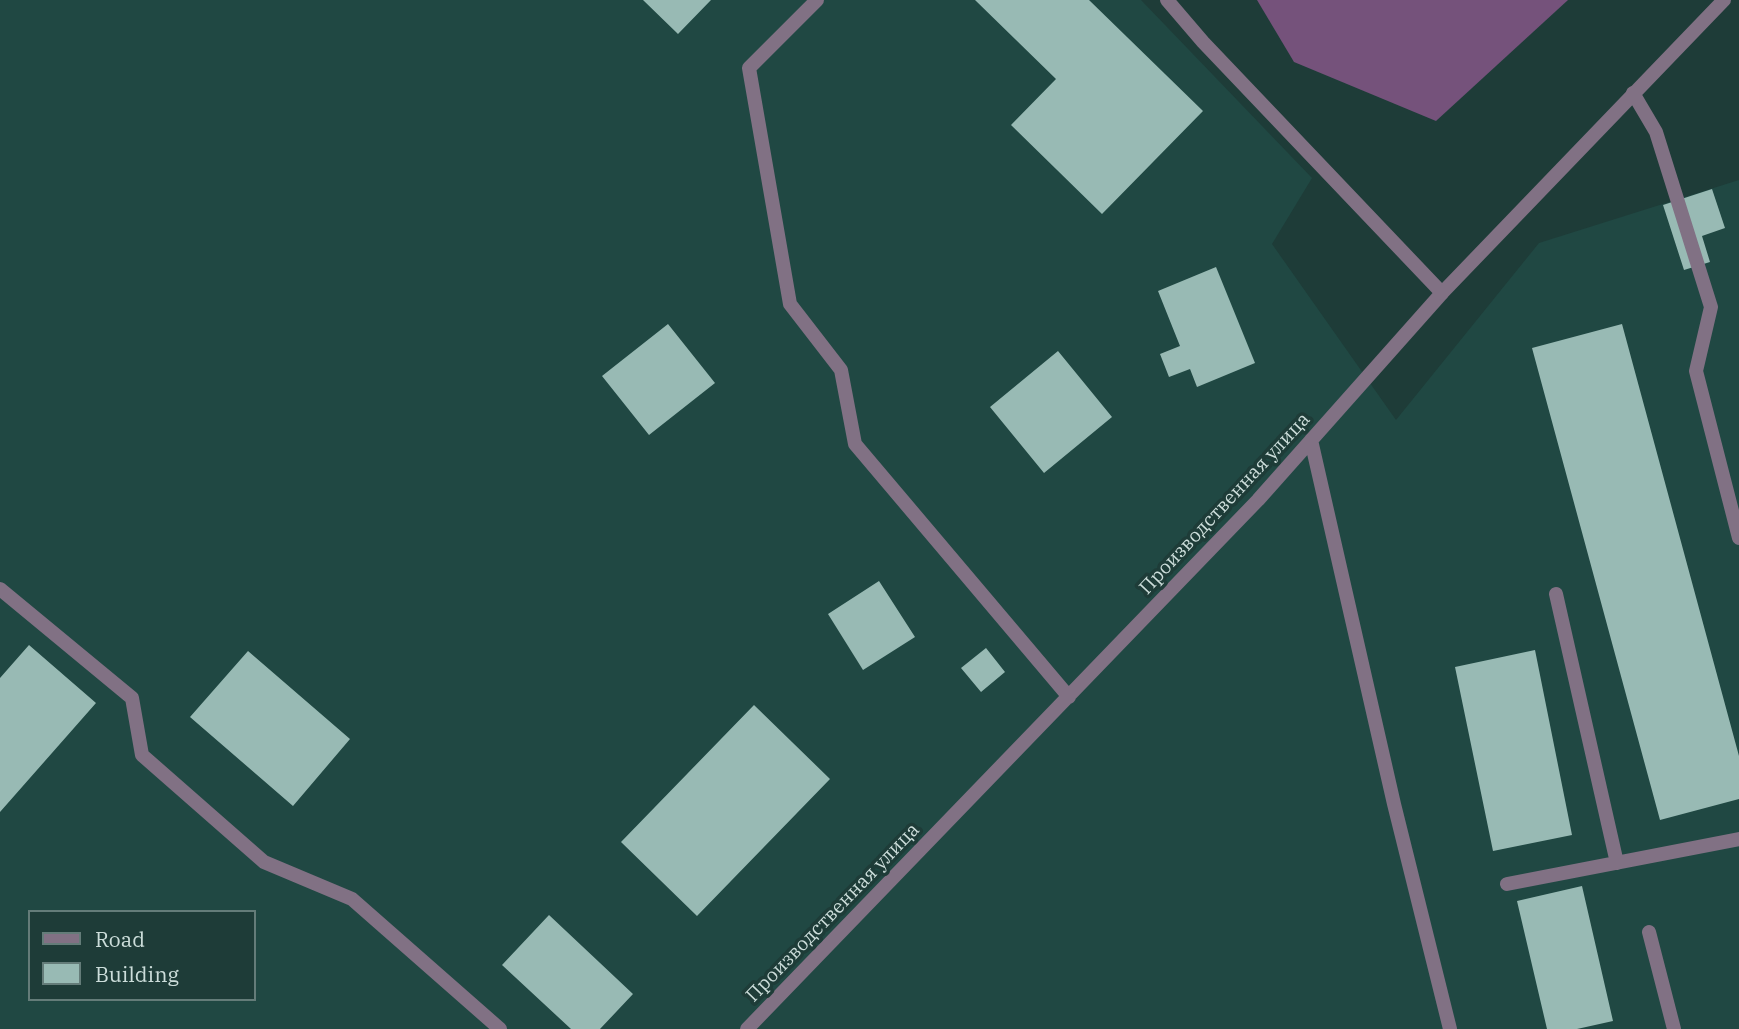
<!DOCTYPE html>
<html>
<head>
<meta charset="utf-8">
<style>
  body { margin:0 }
  #map { position:relative; width:1739px; height:1029px; overflow:hidden; background:#1e3c38; font-family:"IBM Plex Serif",serif }
  canvas { display:block }
  .legend { position:absolute; left:28px; top:910px; width:228px; height:91px; box-sizing:border-box; background:#1e3c38; border:2px solid #647c79; margin:0; padding:9px 12px; list-style:none; font-size:21px; color:#ccddda }
  .legend li { display:flex; align-items:center; gap:14px; height:35px }
  .legend b { width:35px; border:2px solid #647c79 }
</style>
</head>
<body>
<div id="map">
<canvas width="1739" height="1029"></canvas>
<ul class="legend">
<li><b style="height:9px;background:#817184"></b>Road</li>
<li><b style="height:19px;background:#98bab4"></b>Building</li>
</ul>
</div>
<script>
const ctx = document.querySelector('canvas').getContext('2d');
ctx.lineJoin = 'round';
function fillPath(path, color) { ctx.fillStyle = color; ctx.fill(path, 'evenodd'); }
const shape = rows => new Path2D(rows.map(r => 'M' + r).join(''));
function strokePath(path, color, width, dash) { ctx.strokeStyle = color; ctx.lineWidth = width; ctx.lineCap = dash ? 'butt' : 'round'; ctx.setLineDash(dash || []); ctx.stroke(path); }
function drawText(font, color, halo, rows, align = 'center') {
  ctx.font = font + ' "IBM Plex Serif",serif'; ctx.lineWidth = 7; ctx.setLineDash([]); ctx.textBaseline = 'middle'; ctx.strokeStyle = halo; ctx.fillStyle = color; for (const [text, x, y, turn = 0] of rows) {
    ctx.save(); ctx.translate(x, y); ctx.rotate((+turn || 0) * Math.PI / 180); ctx.textAlign = isNaN(turn) ? turn : align; if (halo) ctx.strokeText(text, 0, 0); ctx.fillText(text, 0, 0); ctx.restore();
  }
}
const built = shape([
  [0,0,1141,0,1312,178,1272,244,1396,420,1539,243,1739,180,1739,1029,0,1029],
  [30,912,254,912,254,999,30,999]
]);
const forest = shape([
  [1257,0,1568,0,1436,121,1294,62]
]);
const building = shape([
  [643,0,711,0,678,34],
  [975,0,1089,0,1203,111,1102,214,1011,125,1056,79],
  [1712,189,1725,228,1702,236,1710,262,1684,270,1663,205],
  [1216,267,1255,363,1197,387,1190,369,1169,377,1160,354,1180,346,1158,291],
  [668,324,715,383,649,435,602,376],
  [1622,324,1739,756,1739,799,1660,820,1532,348],
  [1058,351,1112,417,1044,473,990,407],
  [879,581,915,637,863,670,828,614],
  [29,645,96,703,0,812,0,678],
  [986,648,1005,672,981,692,961,668],
  [1535,650,1572,835,1493,851,1455,667],
  [248,651,350,739,293,806,190,717],
  [754,705,830,779,697,916,621,842],
  [1582,886,1613,1021,1577,1029,1547,1029,1517,901],
  [549,915,633,994,600,1029,571,1029,502,965]
]);
const service = shape([
  [817,0,749,68,790,304,841,370,855,444,1069,697],
  [1633,93,1656,132,1711,307,1696,371,1739,538],
  [1311,440,1394,804,1450,1029],
  [0,589,132,698,142,755,264,862,352,899,500,1029],
  [1556,594,1617,863],
  [1507,884,1739,839],
  [1649,932,1674,1029],
  [747,1029,1258,500,1442,293]
]);
const minor = shape([
  [1167,0,1203,42,1442,293,1724,0]
]);
const streetNames = [
  ["Производственная улица",1225,504,-47],
  ["Производственная улица",833,913,-46]
];
fillPath(built, '#204843');
fillPath(forest, '#75527b');
fillPath(building, '#98bab4');
strokePath(service, '#817184', 14);
strokePath(minor, '#817184', 14);
drawText('19px', '#ccddda', '#1e3c38', streetNames);
</script>
</body>
</html>
